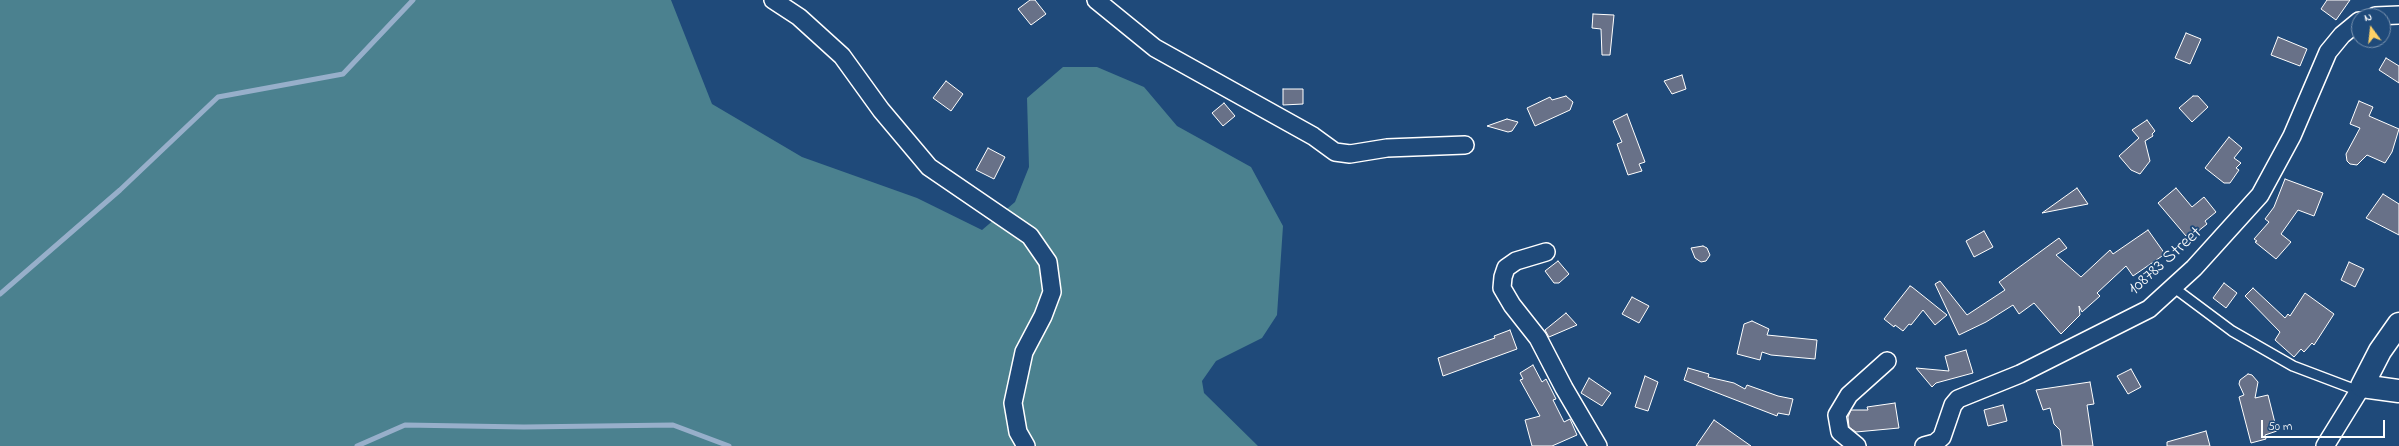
<!DOCTYPE html>
<html>
<head>
<meta charset="utf-8">
<style>
  body { margin:0 }
  #map { position:relative; width:2399px; height:446px; overflow:hidden; background:#1f4a7a; font-family:"Indie Flower",sans-serif }
  canvas { display:block }
  .north { position:absolute; left:2351px; top:8px; width:40px; height:40px; box-sizing:border-box; background:#1f4a7a; border:1px solid #7992af; border-radius:50%; rotate:345deg; font-size:11px; font-weight:700; line-height:16px; text-align:center; color:#fff }
  .north::after { content:''; display:block; margin:auto; width:14px; height:18px; background:#ffd166; clip-path:polygon(50% 0,100% 100%,50% 72%,0 100%) }
  .scale { position:absolute; left:2261px; top:420px; width:124px; height:18px; box-sizing:border-box; border:2px solid #fff; border-top:0; padding-left:5px; font-size:12px; line-height:14px; white-space:nowrap; color:#fff; -webkit-text-stroke:3px #1f4a7a; paint-order:stroke }
</style>
</head>
<body>
<div id="map">
<canvas width="2399" height="446"></canvas>
<div class="north">N</div>
<div class="scale">50 m</div>
</div>
<script>
const ctx = document.querySelector('canvas').getContext('2d');
ctx.lineJoin = 'round';
function fillPath(path, color) { ctx.fillStyle = color; ctx.fill(path, 'evenodd'); }
const shape = rows => new Path2D(rows.map(r => 'M' + r).join(''));
function strokePath(path, color, width, dash) { ctx.strokeStyle = color; ctx.lineWidth = width; ctx.lineCap = dash ? 'butt' : 'round'; ctx.setLineDash(dash || []); ctx.stroke(path); }
function drawText(font, color, halo, rows, align = 'center') {
  ctx.font = font + ' "Indie Flower",sans-serif'; ctx.lineWidth = 4; ctx.setLineDash([]); ctx.textBaseline = 'middle'; ctx.strokeStyle = halo; ctx.fillStyle = color; for (const [text, x, y, turn = 0] of rows) {
    ctx.save(); ctx.translate(x, y); ctx.rotate((+turn || 0) * Math.PI / 180); ctx.textAlign = isNaN(turn) ? turn : align; if (halo) ctx.strokeText(text, 0, 0); ctx.fillText(text, 0, 0); ctx.restore();
  }
}
const green = shape([
  [0,0,671,0,712,104,802,157,917,198,982,230,1015,202,1029,167,1027,98,1063,67,1097,67,1144,87,1177,126,1251,167,1283,226,1277,315,1262,338,1216,361,1202,381,1204,393,1258,446,0,446]
]);
const stream = shape([
  [0,294,120,190,218,97,343,74,413,0],
  [357,446,405,425,524,427,673,425,729,446]
]);
const building = shape([
  [1030,0,1035,0,1046,14,1031,25,1018,9,1030,0],
  [2327,0,2350,0,2336,20,2321,9,2327,0],
  [1593,14,1614,15,1610,55,1602,55,1601,29,1592,28,1593,14],
  [2186,33,2201,39,2190,64,2175,58,2186,33],
  [2278,37,2307,49,2300,66,2271,55,2278,37],
  [2386,58,2399,66,2399,83,2379,70,2386,58],
  [1682,75,1686,89,1672,94,1664,81,1682,75],
  [946,81,963,94,951,111,933,98,946,81],
  [1283,89,1303,89,1303,104,1283,105,1283,89],
  [1566,96,1573,102,1570,110,1535,126,1527,108,1550,97,1552,100,1566,96],
  [2193,96,2198,96,2208,107,2192,122,2179,108,2193,96],
  [2359,101,2373,107,2369,116,2399,129,2392,152,2385,163,2367,155,2357,165,2350,164,2347,161,2346,154,2360,128,2350,124,2359,101],
  [1224,103,1235,116,1223,126,1212,113,1224,103],
  [1627,114,1645,162,1639,164,1642,171,1628,175,1617,144,1622,142,1613,121,1627,114],
  [1507,119,1518,122,1512,131,1508,132,1487,126,1507,119],
  [2147,120,2155,131,2152,134,2153,136,2145,141,2150,161,2140,174,2131,170,2119,156,2139,138,2132,130,2147,120],
  [2229,137,2242,148,2234,158,2241,163,2236,168,2239,170,2230,183,2224,183,2205,168,2229,137],
  [988,148,1005,157,994,179,976,170,988,148],
  [2285,179,2323,193,2314,216,2298,210,2281,234,2291,242,2276,259,2255,242,2257,241,2254,239,2269,222,2265,219,2274,207,2285,179],
  [2077,188,2088,204,2042,213,2077,188],
  [2176,188,2192,207,2204,197,2216,212,2205,221,2207,224,2197,232,2195,229,2186,236,2158,203,2176,188],
  [2383,194,2399,204,2399,235,2366,218,2383,194],
  [2148,230,2165,254,2133,276,2126,266,2097,293,2100,296,2082,312,2079,306,2080,315,2061,334,2034,303,2019,314,2013,305,1986,322,1959,335,1935,284,1940,281,1967,315,2005,290,1999,282,2059,238,2067,248,2056,255,2081,277,2110,250,2113,254,2148,230],
  [1984,231,1993,247,1974,257,1966,241,1984,231],
  [1703,246,1707,248,1710,255,1706,261,1701,262,1695,258,1691,248,1703,246],
  [1558,261,1569,274,1559,283,1554,283,1545,271,1558,261],
  [2349,262,2364,269,2355,287,2341,280,2349,262],
  [2224,283,2237,293,2226,308,2213,298,2224,283],
  [1910,286,1912,287,1947,315,1935,325,1923,310,1911,325,1909,324,1903,331,1895,325,1894,327,1884,319,1910,286],
  [2253,288,2285,318,2288,314,2290,316,2305,293,2334,314,2314,345,2312,343,2304,352,2301,349,2294,357,2275,340,2280,332,2245,296,2253,288],
  [1632,297,1649,306,1639,323,1622,314,1632,297],
  [1566,313,1577,325,1549,337,1545,330,1566,313],
  [1752,321,1769,329,1767,335,1817,340,1815,359,1771,355,1762,352,1760,360,1737,354,1744,324,1752,321],
  [1510,330,1517,349,1443,376,1438,358,1495,338,1494,336,1510,330],
  [1966,350,1973,373,1936,383,1932,387,1916,368,1949,371,1945,356,1966,350],
  [1533,365,1542,382,1546,379,1556,399,1553,400,1564,422,1570,419,1577,435,1552,446,1532,446,1525,420,1540,416,1520,380,1523,379,1520,373,1533,365],
  [1688,368,1709,374,1708,377,1734,383,1745,389,1747,385,1778,396,1793,399,1789,415,1778,413,1777,416,1684,380,1688,368],
  [2131,369,2141,387,2128,394,2117,376,2131,369],
  [2248,374,2252,375,2258,382,2255,398,2268,395,2277,431,2265,435,2266,439,2251,443,2239,397,2244,395,2239,384,2240,380,2248,374],
  [1645,376,1658,382,1648,411,1635,407,1645,376],
  [1589,378,1611,393,1602,406,1581,393,1589,378],
  [2090,382,2094,404,2087,405,2093,446,2062,446,2060,430,2054,424,2050,408,2043,410,2036,390,2090,382],
  [1895,403,1899,428,1856,432,1849,427,1848,417,1851,410,1868,410,1867,407,1895,403],
  [2003,405,2007,421,1988,426,1984,410,2003,405],
  [1714,420,1751,446,1696,446,1714,420],
  [2206,431,2210,446,2167,446,2167,442,2206,431]
]);
const service = shape([
  [2173,287,2232,331,2293,366,2359,391]
]);
const minor = shape([
  [773,0,799,17,842,56,881,110,929,167,1030,236,1048,262,1052,292,1043,316,1024,352,1013,403,1018,432,1026,446],
  [1096,0,1155,48,1313,136,1335,152,1350,154,1387,148,1465,145],
  [2375,16,2399,15],
  [1546,252,1516,261,1506,268,1503,277,1502,288,1512,305,1538,338,1564,388,1598,446],
  [1857,446,1840,432,1837,415,1849,395,1887,361],
  [1924,446,1935,443,1942,437,1953,405,1958,399,2020,374,2149,309,2194,268,2260,195,2292,136,2328,52,2342,35,2359,21],
  [2325,446,2362,386]
]);
const tertiary = shape([
  [2399,324,2380,351,2362,386,2399,391]
]);
const streetNames = [
  ["108783 Street",2166,262,-42]
];
fillPath(green, '#4b818f');
strokePath(stream, '#97afca', 5);
fillPath(building, '#687188');
strokePath(building, '#fff', 1);
strokePath(service, '#fff', 12);
strokePath(minor, '#fff', 20);
strokePath(tertiary, '#fff', 25);
strokePath(service, '#1f4a7a', 9);
strokePath(minor, '#1f4a7a', 17);
strokePath(tertiary, '#1f4a7a', 22);
drawText('18px', '#fff', '#1f4a7a', streetNames);
</script>
</body>
</html>
